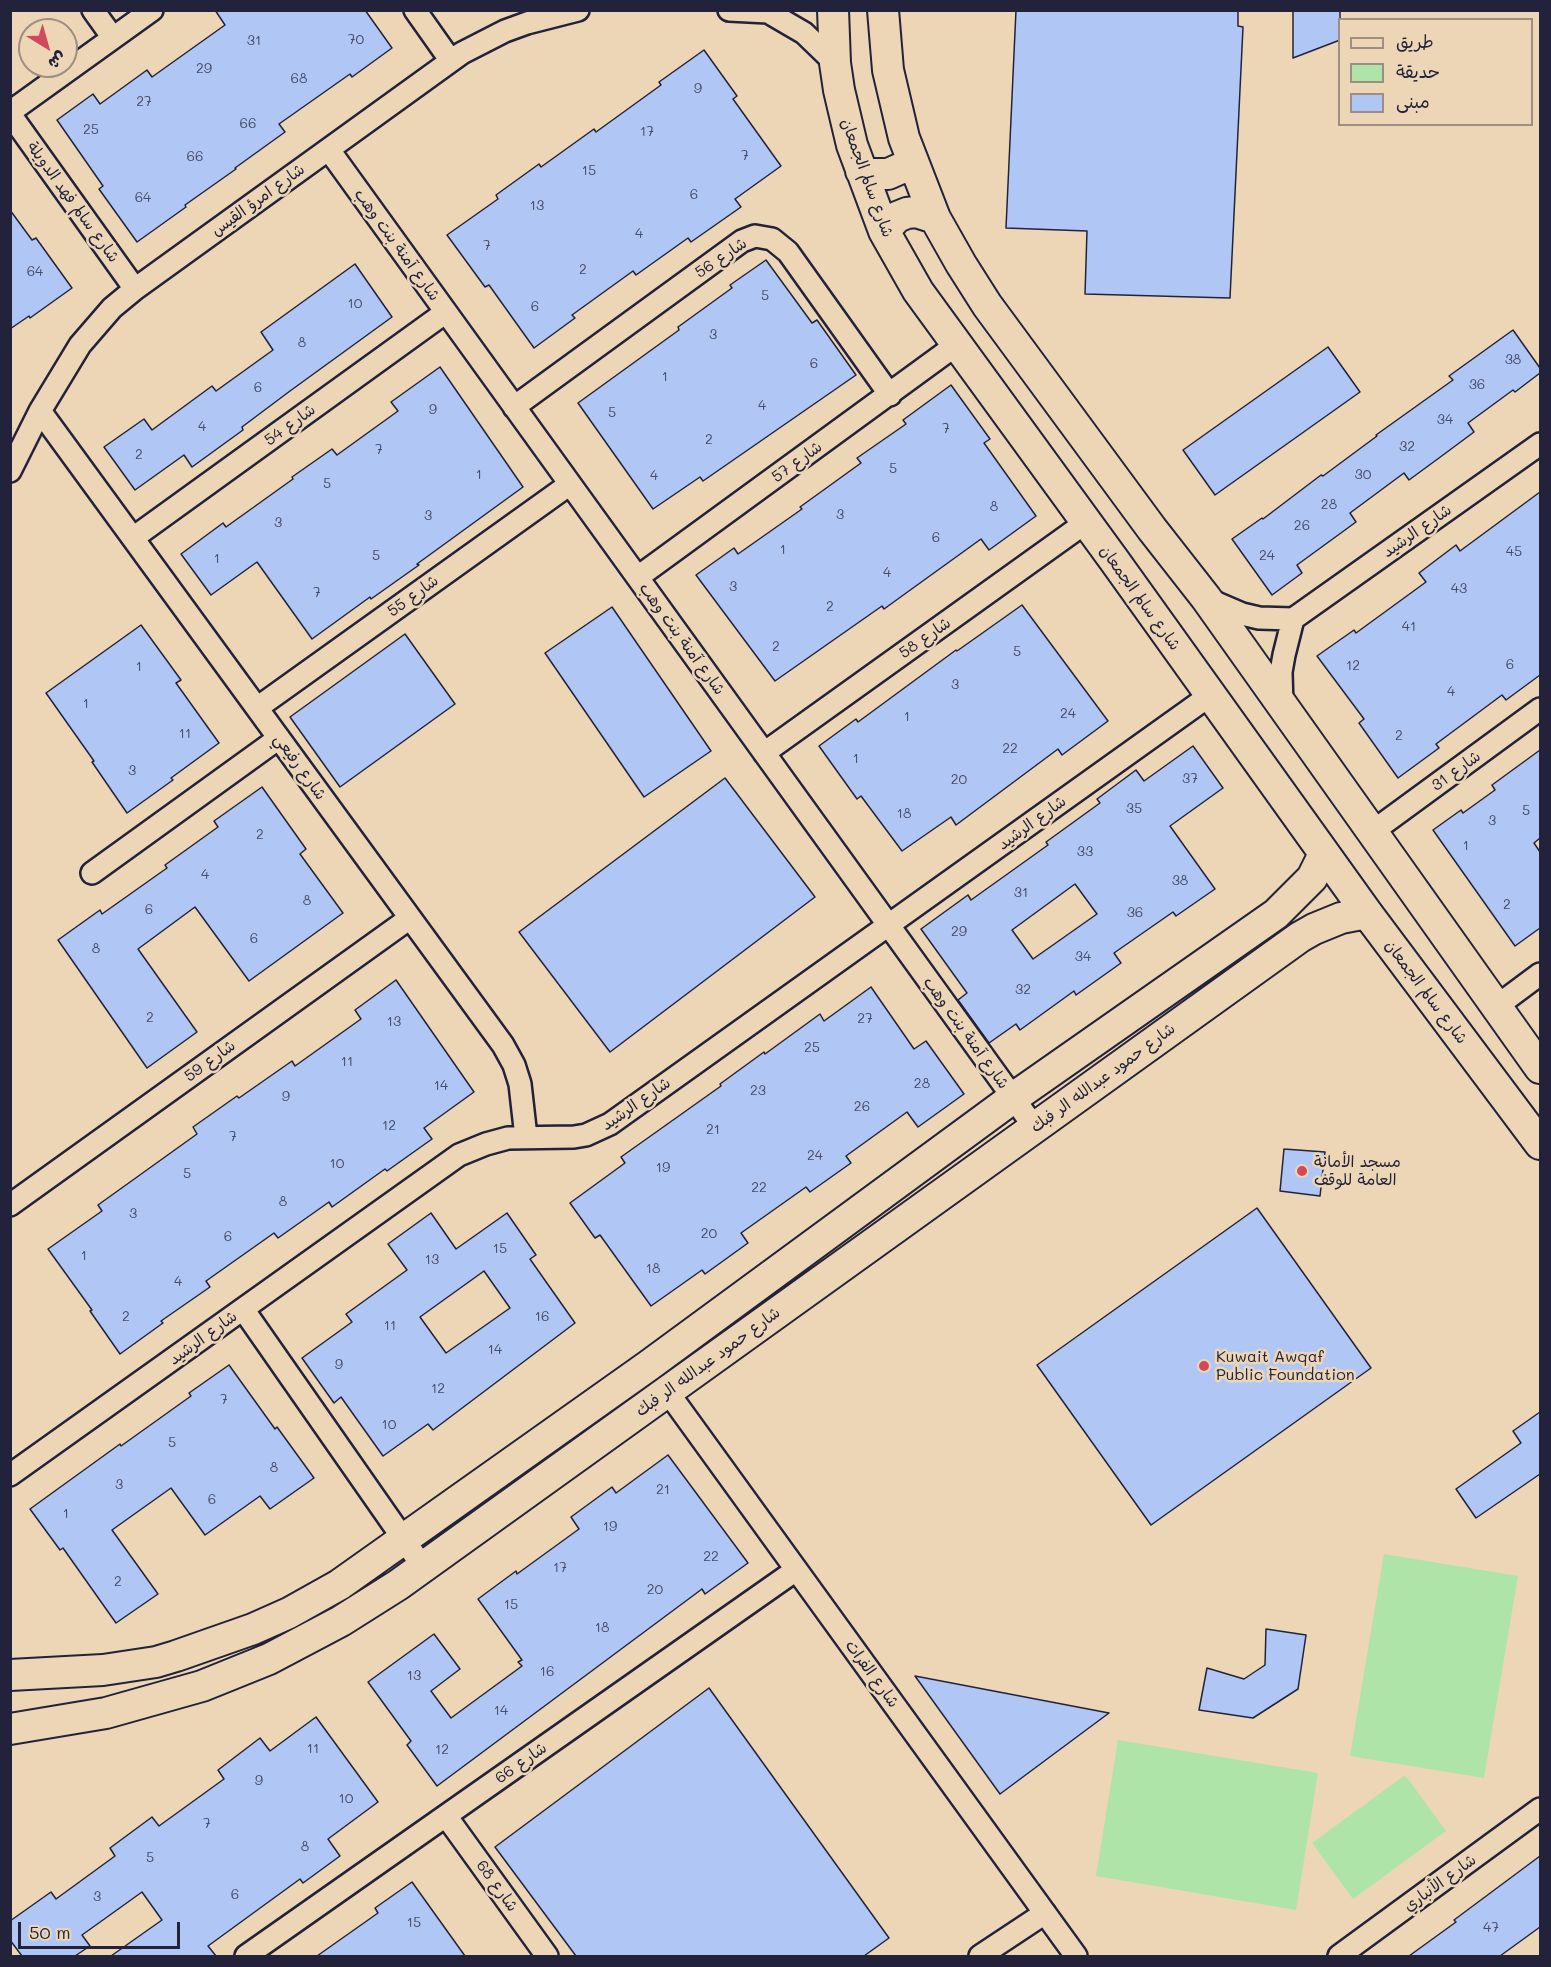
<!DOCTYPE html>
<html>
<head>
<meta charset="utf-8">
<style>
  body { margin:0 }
  #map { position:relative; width:1551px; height:1967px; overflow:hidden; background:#edd6b6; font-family:Mali,"Playpen Sans Arabic",sans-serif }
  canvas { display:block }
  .frame { position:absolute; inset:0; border:12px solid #22223b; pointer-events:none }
  .legend { position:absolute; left:1338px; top:18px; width:195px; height:108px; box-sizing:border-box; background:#edd6b6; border:2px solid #9c8e85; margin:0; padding:8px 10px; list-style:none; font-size:18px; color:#22223b }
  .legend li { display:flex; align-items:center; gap:12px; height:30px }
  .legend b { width:30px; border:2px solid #9c8e85 }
  .north { position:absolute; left:18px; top:18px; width:60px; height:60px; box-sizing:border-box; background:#edd6b6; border:2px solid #9c8e85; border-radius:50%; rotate:143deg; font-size:16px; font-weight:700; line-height:24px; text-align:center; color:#22223b }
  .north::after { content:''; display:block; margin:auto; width:21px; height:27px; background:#d1495b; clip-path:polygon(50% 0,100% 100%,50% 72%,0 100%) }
  .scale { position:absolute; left:18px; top:1922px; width:162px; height:27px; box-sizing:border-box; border:3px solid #22223b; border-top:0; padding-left:8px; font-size:18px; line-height:21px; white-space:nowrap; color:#22223b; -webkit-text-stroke:4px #edd6b6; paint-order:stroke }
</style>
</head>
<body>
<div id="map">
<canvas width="1551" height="1967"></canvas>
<div class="frame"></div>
<ul class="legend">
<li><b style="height:8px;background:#edd6b6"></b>طريق</li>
<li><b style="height:16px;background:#aee4a7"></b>حديقة</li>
<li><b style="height:16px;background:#b0c7f5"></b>مبنى</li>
</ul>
<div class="north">ش</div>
<div class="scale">50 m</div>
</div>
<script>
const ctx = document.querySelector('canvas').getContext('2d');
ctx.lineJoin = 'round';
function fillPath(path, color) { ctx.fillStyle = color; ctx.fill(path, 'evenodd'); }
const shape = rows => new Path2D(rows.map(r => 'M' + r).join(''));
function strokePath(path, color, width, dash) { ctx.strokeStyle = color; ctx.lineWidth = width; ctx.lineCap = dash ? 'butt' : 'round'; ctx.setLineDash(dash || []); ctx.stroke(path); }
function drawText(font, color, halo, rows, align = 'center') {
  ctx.font = font + ' Mali,"Playpen Sans Arabic",sans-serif'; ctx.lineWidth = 5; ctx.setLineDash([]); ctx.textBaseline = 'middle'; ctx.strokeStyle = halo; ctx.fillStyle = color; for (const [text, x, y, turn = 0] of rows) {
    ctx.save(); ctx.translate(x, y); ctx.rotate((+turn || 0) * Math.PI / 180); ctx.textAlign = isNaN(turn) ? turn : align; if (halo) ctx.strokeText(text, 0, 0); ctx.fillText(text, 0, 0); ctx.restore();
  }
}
const green = shape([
  [1384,1554,1518,1576,1484,1778,1350,1756],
  [1118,1740,1318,1773,1296,1910,1096,1876],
  [1405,1775,1446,1831,1353,1899,1312,1843]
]);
const building = shape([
  [215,10,365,10,392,48,352,77,350,74,279,124,285,132,235,168,236,169,185,205,186,207,137,242,99,189,103,186,57,120,93,94,100,104,147,70,152,77,225,25,215,10],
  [1016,10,1238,10,1238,26,1243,27,1230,298,1085,294,1087,231,1006,228,1016,10],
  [1293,10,1340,10,1340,40,1293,58,1293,10],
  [704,50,737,96,733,99,781,166,735,199,741,207,691,242,688,238,636,275,633,271,572,315,575,318,534,348,489,285,485,287,447,235,498,199,496,195,539,164,541,167,594,129,596,132,661,85,659,82,704,50],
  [10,210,32,240,36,238,72,288,30,318,29,316,10,329,10,210],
  [766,260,812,323,817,320,856,375,703,481,700,477,653,509,578,403,679,330,678,327,732,288,730,285,766,260],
  [355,264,392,317,290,391,242,427,243,430,192,467,184,455,135,490,104,447,144,419,152,430,212,386,216,391,273,350,261,332,355,264],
  [1513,330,1540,368,1540,373,1515,392,1513,390,1468,423,1474,432,1439,458,1409,480,1404,473,1350,513,1356,522,1297,565,1302,573,1272,595,1232,539,1262,518,1263,519,1321,475,1323,476,1377,436,1376,435,1453,380,1449,376,1513,330],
  [1328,347,1360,392,1215,495,1183,450,1328,347],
  [440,367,523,487,417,564,419,565,371,599,370,597,312,639,257,562,211,595,181,554,223,523,226,527,293,479,292,477,332,449,337,455,398,411,391,402,440,367],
  [951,385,990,439,984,443,1036,516,989,550,981,539,884,609,882,606,775,681,696,575,734,548,738,554,802,509,800,507,861,463,857,458,906,424,903,420,951,385],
  [1540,492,1540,675,1506,700,1502,695,1436,744,1439,748,1398,778,1359,723,1364,719,1317,656,1354,630,1356,633,1426,582,1419,573,1456,545,1460,551,1540,492],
  [1022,605,1108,721,1062,755,1058,749,956,825,951,817,902,851,861,796,857,799,819,746,856,719,858,722,956,650,957,651,1022,605],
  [612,607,711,751,644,797,545,653,612,607],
  [141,625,181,680,176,683,219,743,171,778,173,780,127,813,92,762,94,761,46,693,141,625],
  [405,634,455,704,340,787,290,717,405,634],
  [1193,746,1223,788,1170,826,1215,889,1176,916,1173,912,1114,953,1121,963,1076,995,1074,991,1020,1030,1016,1024,989,1043,958,1000,967,993,921,929,968,895,971,900,1048,845,1046,842,1100,803,1097,799,1136,770,1144,781,1193,746],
  [1075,884,1097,914,1033,959,1012,930,1075,884],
  [1540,750,1540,838,1534,843,1540,852,1540,928,1515,946,1433,830,1461,810,1463,813,1495,790,1492,785,1540,750],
  [725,778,815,897,610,1052,519,932,725,778],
  [262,787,306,849,300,854,343,913,249,981,195,907,138,949,197,1032,147,1068,58,940,100,910,102,914,167,868,165,865,218,827,214,821,262,787],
  [396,980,474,1092,424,1128,432,1139,387,1171,385,1169,332,1207,329,1202,278,1238,274,1233,206,1281,210,1287,161,1321,163,1323,120,1354,90,1311,92,1310,48,1249,102,1211,98,1205,197,1134,193,1127,237,1096,239,1098,292,1061,295,1066,361,1019,355,1010,396,980],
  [871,987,914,1049,926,1041,964,1094,918,1127,907,1112,846,1156,851,1163,810,1192,806,1187,741,1233,748,1243,705,1274,702,1270,651,1306,600,1235,595,1238,570,1203,625,1163,621,1157,721,1086,720,1084,764,1052,765,1054,820,1014,824,1021,871,987],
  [1284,1149,1325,1152,1320,1196,1280,1191,1284,1149],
  [1257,1208,1371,1368,1151,1525,1037,1365,1257,1208],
  [431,1213,456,1249,507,1213,536,1255,530,1259,575,1323,433,1430,428,1424,383,1456,341,1397,334,1403,302,1358,352,1322,346,1314,407,1270,388,1244,431,1213],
  [484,1271,510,1308,446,1353,420,1317,484,1271],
  [229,1365,275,1429,277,1427,314,1478,270,1509,260,1496,205,1535,171,1488,112,1530,158,1594,116,1623,63,1548,60,1550,30,1509,120,1444,121,1446,191,1396,189,1393,229,1365],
  [1540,1412,1540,1474,1476,1518,1456,1489,1521,1443,1513,1431,1540,1412],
  [668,1455,748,1563,705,1594,702,1589,437,1786,407,1745,411,1741,368,1682,434,1634,460,1669,431,1691,451,1718,522,1666,518,1662,522,1660,478,1599,516,1571,517,1574,579,1529,571,1517,612,1487,616,1493,668,1455],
  [1266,1629,1306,1635,1298,1689,1253,1718,1199,1710,1207,1668,1244,1679,1265,1665,1266,1629],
  [915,1676,1109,1713,1000,1794,915,1676],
  [709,1688,889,1938,864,1956,576,1956,495,1847,709,1688],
  [316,1717,378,1802,328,1839,340,1856,303,1883,300,1879,208,1946,216,1956,111,1956,162,1920,142,1892,82,1935,90,1946,75,1956,22,1956,10,1940,10,1921,51,1892,56,1899,115,1856,110,1848,152,1817,159,1826,224,1779,218,1770,260,1738,270,1751,316,1717],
  [1540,1856,1540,1927,1500,1956,1409,1956,1456,1922,1454,1920,1540,1856],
  [412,1882,465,1956,317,1956,378,1913,375,1908,412,1882]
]);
const street = shape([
  [93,10,113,38],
  [415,10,451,61],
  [729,10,768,12,804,33,835,63],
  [10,112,152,10],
  [10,114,135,289],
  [329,150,1035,1128],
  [514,407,742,241,755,236,772,239,788,252,890,395],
  [40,411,503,1045,514,1065,520,1084,526,1137],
  [10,471,40,411,80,345,112,308,135,289,462,53,505,31,527,23,578,10],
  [133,538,446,312],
  [638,577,956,345],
  [1207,599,1242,614,1259,618,1293,619,1540,444],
  [1282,707,1281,672,1284,655,1293,619],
  [257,708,570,484],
  [764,753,1085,523],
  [1372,832,1540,709],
  [92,873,279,738],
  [1497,1006,1540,974],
  [10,1205,410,918],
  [243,1309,423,1567],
  [667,1391,1076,1956],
  [10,1475,459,1155,486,1144,508,1138,574,1137,586,1135,610,1124,1209,696],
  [446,1816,547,1956],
  [246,1956,796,1570],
  [980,1956,1045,1913],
  [1339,1956,1540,1809]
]);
const secondary = shape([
  [833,10,835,63,839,90,852,145,884,231,918,291,1114,560,1367,913,1540,1144],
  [883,10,888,70,904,138,935,218,961,264,987,305,1152,529,1206,598,1540,1068],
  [861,171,869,174,888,174,904,167,911,161],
  [884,231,897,217,907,213,916,212,935,218],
  [10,1675,103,1670,156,1662,176,1656,253,1629,289,1613,339,1585,648,1366,1013,1098,1276,914,1312,878,1324,854],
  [10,1729,106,1713,202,1686,269,1659,341,1621,398,1585,1300,937,1314,929,1341,918,1367,913]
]);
const markers = [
  [1302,1171,6,"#d1495b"],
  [1204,1366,6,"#d1495b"]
];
const numberNames = [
  ["70",356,40],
  ["31",254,41],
  ["29",204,69],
  ["68",299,79],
  ["9",698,89],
  ["27",144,102],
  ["66",248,124],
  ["25",91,130],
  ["17",647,132],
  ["7",745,156],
  ["66",195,157],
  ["15",589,171],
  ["6",694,195],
  ["64",143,198],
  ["13",537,206],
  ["4",639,234],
  ["7",487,246],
  ["2",583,270],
  ["64",35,272],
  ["5",765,296],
  ["10",355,304],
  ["6",535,307],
  ["3",713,335],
  ["8",302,343],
  ["38",1513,360],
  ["6",814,364],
  ["1",665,377],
  ["36",1477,385],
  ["6",258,388],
  ["4",762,406],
  ["9",433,410],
  ["5",612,413],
  ["34",1445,420],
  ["4",202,427],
  ["7",946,429],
  ["2",709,440],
  ["32",1407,447],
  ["7",379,450],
  ["2",139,455],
  ["5",893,469],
  ["1",479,475],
  ["30",1363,475],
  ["4",654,476],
  ["5",327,484],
  ["28",1329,505],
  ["8",994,507],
  ["3",840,515],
  ["3",428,516],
  ["3",278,523],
  ["26",1302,526],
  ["6",936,538],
  ["1",783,550],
  ["45",1514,552],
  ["5",376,556],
  ["24",1267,556],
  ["1",217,559],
  ["4",887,573],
  ["3",733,587],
  ["43",1459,589],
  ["7",317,593],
  ["2",830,607],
  ["41",1409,627],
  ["2",776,647],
  ["5",1017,652],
  ["6",1510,665],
  ["12",1353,666],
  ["1",139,667],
  ["3",955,685],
  ["4",1451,692],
  ["1",86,704],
  ["24",1068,714],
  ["1",907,717],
  ["11",185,734],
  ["2",1399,736],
  ["22",1010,749],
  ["1",856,759],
  ["3",132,771],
  ["37",1190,779],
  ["20",959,780],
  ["35",1134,809],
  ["5",1526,811],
  ["18",904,814],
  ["3",1492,821],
  ["2",260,835],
  ["1",1466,846],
  ["33",1085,852],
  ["4",205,875],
  ["38",1180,881],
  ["31",1021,893],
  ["8",307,901],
  ["2",1507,905],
  ["6",149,910],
  ["36",1135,913],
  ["29",959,932],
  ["6",254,939],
  ["8",96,949],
  ["34",1083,957],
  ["32",1023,990],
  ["2",150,1018],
  ["27",865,1019],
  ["13",394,1022],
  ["25",812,1048],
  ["11",347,1062],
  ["28",922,1084],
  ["14",441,1086],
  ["23",758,1091],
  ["9",286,1097],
  ["26",862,1107],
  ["12",389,1126],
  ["21",713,1130],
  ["7",233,1137],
  ["24",815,1156],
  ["10",337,1164],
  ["19",663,1168],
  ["5",187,1174],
  ["22",759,1188],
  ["8",283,1202],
  ["3",133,1214],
  ["20",709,1234],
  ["6",228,1237],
  ["15",500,1249],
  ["1",84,1256],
  ["13",432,1260],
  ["18",653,1269],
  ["4",178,1282],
  ["2",126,1317],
  ["16",542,1317],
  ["11",390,1326],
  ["14",495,1350],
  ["9",339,1365],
  ["12",438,1389],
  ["7",224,1400],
  ["10",389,1425],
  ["5",172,1443],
  ["8",274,1468],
  ["3",119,1485],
  ["21",663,1490],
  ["6",212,1500],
  ["1",66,1514],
  ["19",610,1527],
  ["22",711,1557],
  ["17",560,1568],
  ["2",118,1582],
  ["20",655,1590],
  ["15",511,1605],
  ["18",602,1628],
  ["16",547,1672],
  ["13",414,1676],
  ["14",501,1711],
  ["11",313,1749],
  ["12",442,1750],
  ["9",259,1781],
  ["10",346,1799],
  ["7",207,1824],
  ["8",305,1847],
  ["5",150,1858],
  ["6",235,1895],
  ["3",97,1897],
  ["15",414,1923],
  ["47",1491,1928]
];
const streetNames = [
  ["شارع سالم الجمعان",867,178,70],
  ["شارع امرؤ القيس",258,200,-36],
  ["شارع سالم فهد الدويلة",73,202,54],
  ["شارع آمنة بنت وهب",397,245,54],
  ["شارع 56",721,258,-34],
  ["شارع 54",290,425,-36],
  ["شارع 57",797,462,-36],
  ["شارع الرشيد",1417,531,-35],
  ["شارع 55",413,596,-36],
  ["شارع سالم الجمعان",1140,598,54],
  ["شارع 58",925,638,-35],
  ["شارع آمنة بنت وهب",682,639,54],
  ["شارع رفيعي",300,767,54],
  ["شارع 31",1456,771,-36],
  ["شارع الرشيد",1032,823,-36],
  ["شارع سالم الجمعان",1426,992,53],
  ["شارع آمنة بنت وهب",966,1033,54],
  ["شارع 59",210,1061,-36],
  ["شارع حمود عبدالله الر فبك",1103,1078,-36],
  ["شارع الرشيد",636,1104,-35],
  ["شارع الرشيد",203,1338,-36],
  ["شارع حمود عبدالله الر فبك",708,1362,-36],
  ["شارع الفرات",872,1674,54],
  ["شارع 66",521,1763,-35],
  ["شارع الأنباري",1440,1883,-36],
  ["شارع 68",497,1886,54]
];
const poiNames = [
  ["مسجد الأمانة",1314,1162],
  ["العامة للوقف",1314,1180],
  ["Kuwait Awqaf",1216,1357],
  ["Public Foundation",1216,1375]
];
fillPath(green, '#aee4a7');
fillPath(building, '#b0c7f5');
strokePath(building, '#22223b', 1.5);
strokePath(street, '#22223b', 26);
strokePath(secondary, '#22223b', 34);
strokePath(street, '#edd6b6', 21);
strokePath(secondary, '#edd6b6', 30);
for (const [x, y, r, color] of markers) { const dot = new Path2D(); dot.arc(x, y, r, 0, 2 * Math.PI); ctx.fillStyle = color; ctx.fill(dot); strokePath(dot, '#edd6b6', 2); }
drawText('14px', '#464b6a', null, numberNames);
drawText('16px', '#22223b', '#edd6b6', streetNames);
drawText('16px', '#22223b', '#edd6b6', poiNames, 'left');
</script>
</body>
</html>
